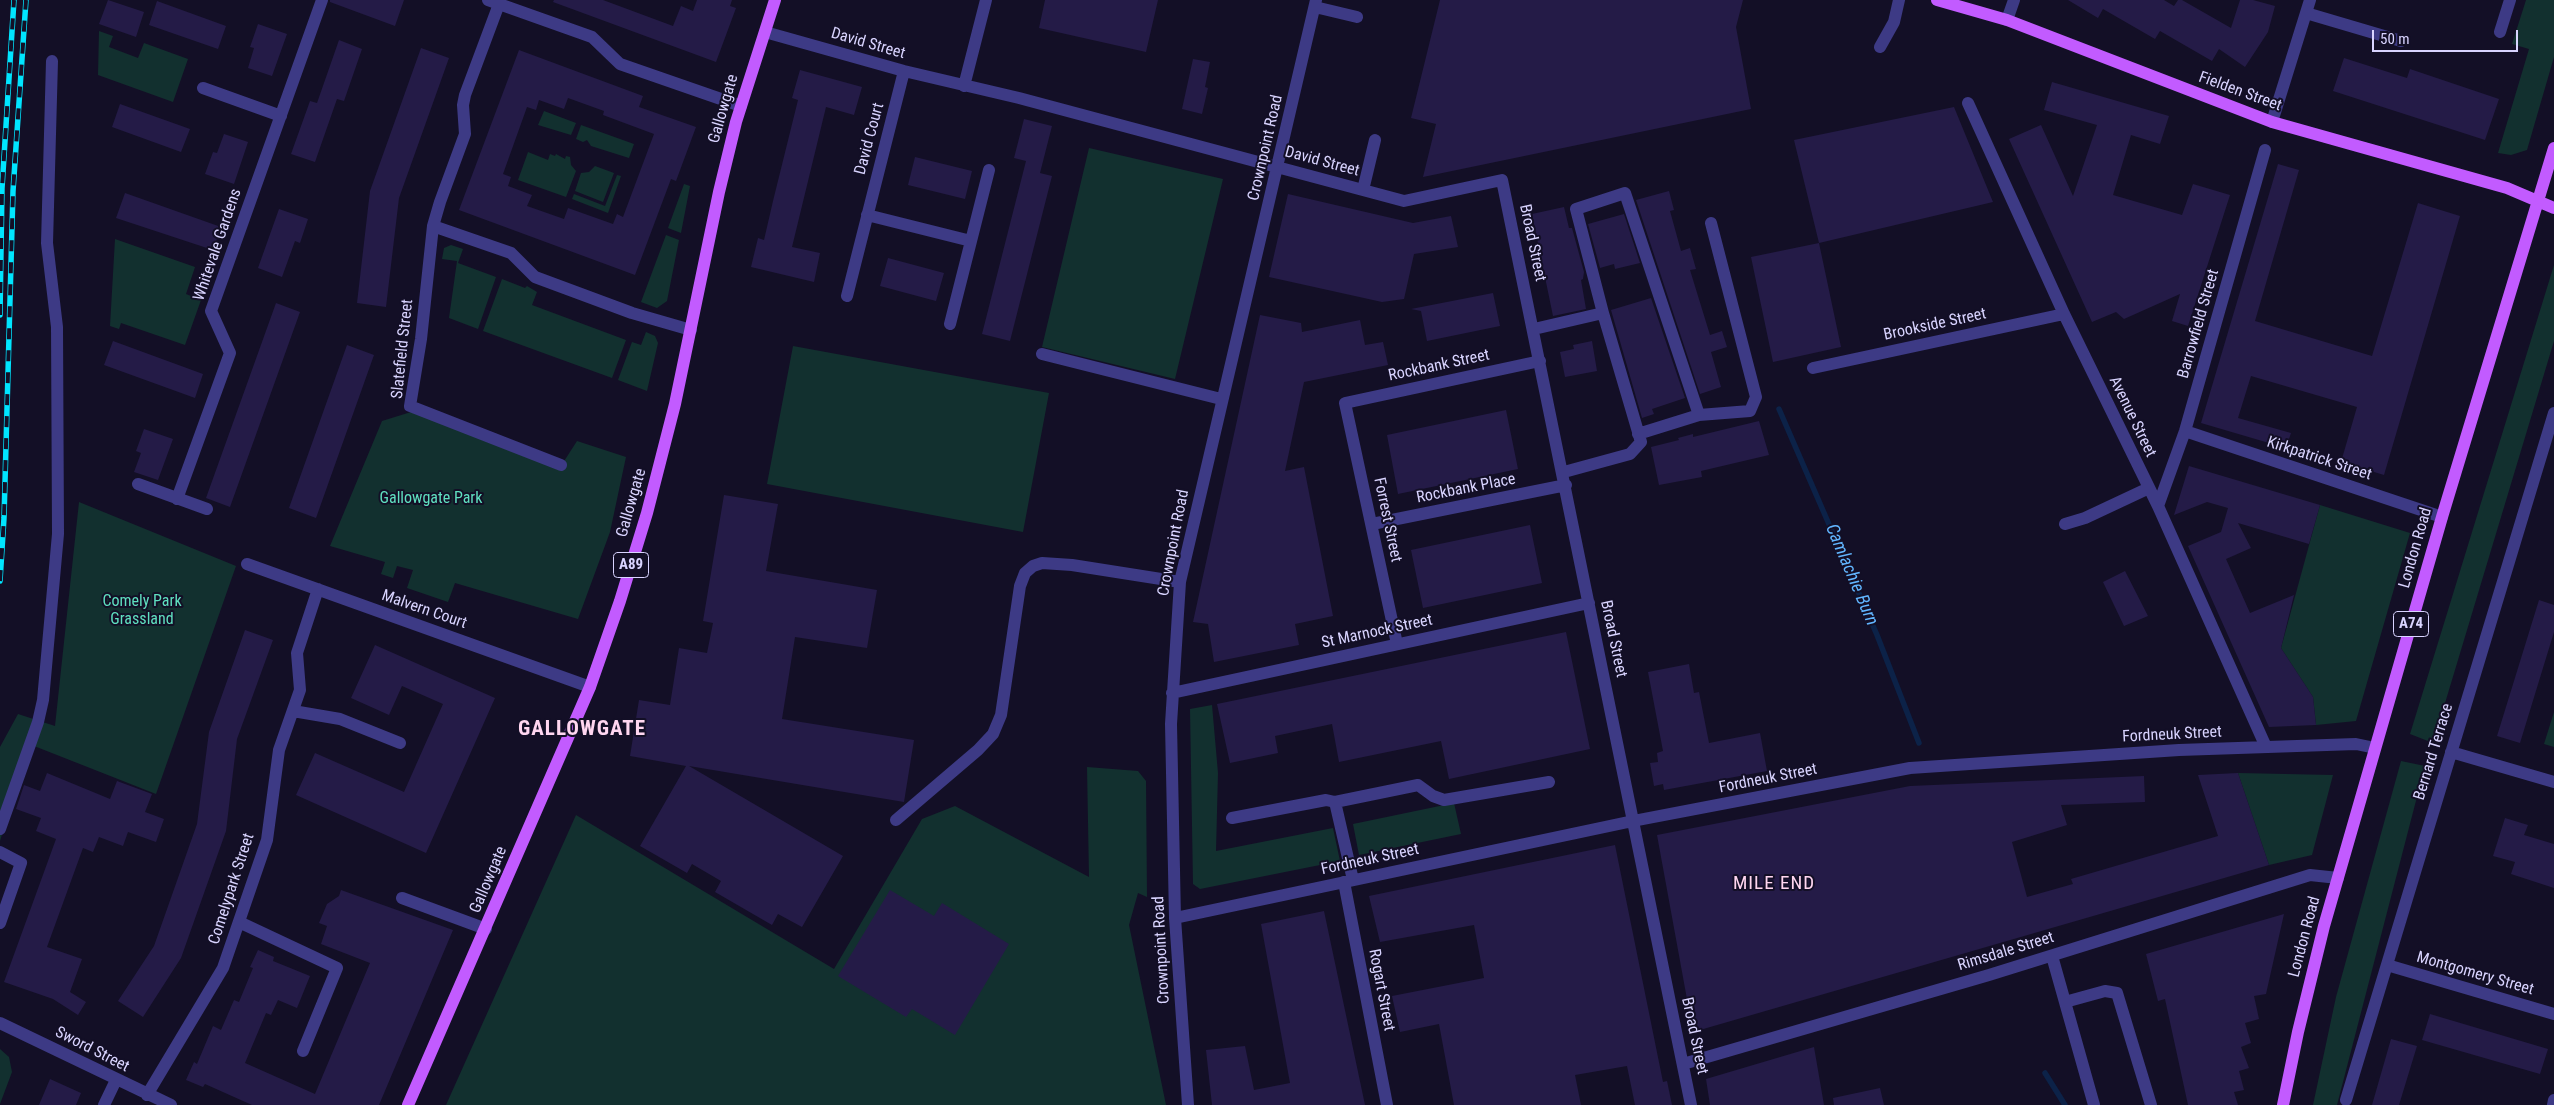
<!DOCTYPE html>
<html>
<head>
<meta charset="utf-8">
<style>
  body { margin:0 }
  #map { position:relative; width:2554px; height:1105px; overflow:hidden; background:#130f26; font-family:"Roboto Condensed",sans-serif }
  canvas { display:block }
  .scale { position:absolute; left:2372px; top:30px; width:146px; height:22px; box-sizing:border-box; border:2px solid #d9d4ff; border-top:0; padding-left:6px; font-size:15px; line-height:18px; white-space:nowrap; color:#d9d4ff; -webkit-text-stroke:4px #130f26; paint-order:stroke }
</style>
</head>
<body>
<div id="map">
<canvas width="2554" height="1105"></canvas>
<div class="scale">50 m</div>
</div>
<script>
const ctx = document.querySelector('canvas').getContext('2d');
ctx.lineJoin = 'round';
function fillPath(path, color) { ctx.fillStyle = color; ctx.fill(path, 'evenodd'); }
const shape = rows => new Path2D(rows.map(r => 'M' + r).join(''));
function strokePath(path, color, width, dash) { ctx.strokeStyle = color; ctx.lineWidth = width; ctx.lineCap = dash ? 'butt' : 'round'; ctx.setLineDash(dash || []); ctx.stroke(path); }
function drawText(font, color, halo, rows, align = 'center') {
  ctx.font = font + ' "Roboto Condensed",sans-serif'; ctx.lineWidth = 4; ctx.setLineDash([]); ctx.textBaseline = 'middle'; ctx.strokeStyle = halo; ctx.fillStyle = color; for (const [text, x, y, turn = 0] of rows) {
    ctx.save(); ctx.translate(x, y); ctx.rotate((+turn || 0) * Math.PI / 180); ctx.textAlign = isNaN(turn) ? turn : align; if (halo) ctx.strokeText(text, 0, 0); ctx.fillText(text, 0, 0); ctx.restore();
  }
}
const green = shape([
  [2526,0,2554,0,2554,57,2527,150,2511,155,2498,153,2529,49,2512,44],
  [99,31,113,36,109,47,138,58,144,43,188,59,173,102,98,75],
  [544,111,576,123,571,135,538,125],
  [581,125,634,144,629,158,591,146,587,140,583,142,576,139],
  [1089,148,1223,179,1175,379,1042,347],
  [528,152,548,160,550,154,555,156,556,154,565,159,566,156,570,157,571,165,576,171,566,197,518,180],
  [595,166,614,173,603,202,575,191,581,173,589,172],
  [617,175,621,176,608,213,572,199,574,194,605,206],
  [684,184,690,186,681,233,668,228],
  [666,235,679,240,667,301,657,308,641,302],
  [115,239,195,267,186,294,201,300,185,345,121,323,119,329,110,326],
  [451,245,463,249,458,263,496,277,478,329,449,318,457,261,442,259,444,248],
  [2554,265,2554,341,2433,743,2410,734],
  [502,279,525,288,527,286,537,292,532,305,626,340,612,378,483,331],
  [646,332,655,336,658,343,647,391,618,380,632,342,641,345],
  [793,346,1049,393,1023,532,767,484],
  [411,412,559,469,577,441,626,457,610,532,578,619,455,583,448,602,407,588,413,570,397,566,393,578,381,574,385,562,330,546,382,421],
  [79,502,236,566,156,794,29,744,0,841,0,747,18,714,55,726],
  [2320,505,2410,533,2356,721,2316,725,2313,697,2281,648],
  [1212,705,1218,773,1216,851,1333,828,1340,861,1200,889,1193,884,1190,709],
  [2554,712,2554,747,2544,744],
  [2401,761,2425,766,2337,1105,2313,1105,2336,997],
  [1087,767,1138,771,1146,781,1147,897,1138,893,1129,925,1166,1105,446,1105,576,815,834,969,922,819,955,806,1089,877],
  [2238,773,2333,775,2312,855,2269,865],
  [1454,803,1461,834,1359,855,1353,824],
  [0,1049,9,1057,12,1072,0,1104]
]);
const stream = shape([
  [1779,409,1877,635,1919,743],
  [2045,1073,2065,1105]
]);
const building = shape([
  [108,0,144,12,136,37,99,24],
  [330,0,404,0,395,26,330,2],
  [554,0,603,0,673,26,681,6,693,11,697,0,732,0,730,6,736,8,716,62,553,2],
  [1045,0,1158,0,1146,52,1039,28],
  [1440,0,1743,0,1736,27,1751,109,1423,177,1436,124,1411,118],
  [2068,0,2164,0,2174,6,2178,0,2182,0,2231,28,2240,0,2253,0,2275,6,2268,32,2245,67,2219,49,2212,61,2160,31,2155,39,2103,9,2098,18],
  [157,1,226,26,218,49,149,25],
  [258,24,287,34,272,76,248,68,254,48,250,47],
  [339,40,362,49,344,101,337,99,315,162,291,154,310,101,317,103],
  [421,48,449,58,399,198,386,307,357,303,370,191],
  [519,50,643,96,639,107,696,127,676,181,671,179,635,275,459,210],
  [568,98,604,111,603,115,654,134,623,217,617,214,613,224,568,208,564,219,527,206,532,195,508,186,511,177,503,174,527,107,536,110,539,100,564,109],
  [2344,58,2407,78,2410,69,2499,99,2485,140,2333,91],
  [1193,59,1210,62,1205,87,1208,88,1202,114,1182,109],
  [800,70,862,87,854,115,826,107,792,247,820,253,814,282,751,267,758,238,764,240,773,201,798,100,792,98],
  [2052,82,2169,116,2160,144,2131,135,2113,195,2182,215,2193,184,2230,195,2188,326,2172,321,2180,294,2124,319,2116,312,2092,322,2009,139,2041,125,2073,196,2097,125,2044,110],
  [120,104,190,129,181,152,112,127],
  [1954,107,1993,202,1819,243,1794,140],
  [1024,119,1052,126,1040,173,1052,176,1010,341,982,334,1026,161,1014,158],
  [224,134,248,142,234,184,205,174,213,152,217,153],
  [915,157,972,171,965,199,908,185],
  [2278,164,2299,170,2255,321,2372,356,2418,203,2460,216,2384,475,2341,462,2357,407,2251,376,2238,418,2291,433,2286,448,2201,423],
  [1669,191,1674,210,1670,211,1681,251,1690,248,1696,269,1690,270,1710,335,1722,331,1727,347,1711,352,1721,387,1700,394,1636,200],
  [125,193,221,227,213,250,116,218],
  [1288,194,1413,223,1451,216,1458,247,1414,254,1404,299,1382,302,1269,277],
  [1564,207,1569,228,1572,228,1584,272,1583,279,1581,280,1586,309,1553,316,1532,214],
  [279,209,308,219,300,243,295,241,282,277,258,268],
  [1624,214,1640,263,1615,269,1614,264,1600,268,1588,224],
  [1819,243,1841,347,1773,362,1751,257],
  [888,258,944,273,936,301,880,286],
  [1493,293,1500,326,1427,341,1421,311,1411,309],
  [1651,298,1685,398,1652,409,1654,414,1642,418,1611,310],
  [276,303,300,312,230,507,206,498],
  [1260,315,1301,323,1302,332,1360,320,1365,345,1383,342,1388,365,1304,382,1285,471,1304,467,1333,616,1295,624,1299,645,1214,662,1208,624,1193,622],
  [113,341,203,374,195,398,104,365],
  [1592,341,1597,371,1565,377,1560,352,1574,349,1573,345],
  [347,345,374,355,316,518,289,508],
  [1506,410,1518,469,1398,494,1387,435],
  [1759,421,1769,455,1701,471,1702,477,1659,485,1651,447,1679,440,1678,438,1693,434,1693,437],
  [144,429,173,439,158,480,134,472,141,453,136,451],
  [2189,466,2320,505,2309,544,2238,523,2251,548,2226,559,2250,613,2294,595,2281,648,2313,697,2316,725,2269,727,2188,546,2221,532,2228,508,2207,502,2174,515],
  [724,495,778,504,766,571,877,590,867,648,795,637,782,719,914,740,904,802,689,766,843,856,802,927,778,914,772,925,715,892,721,881,692,864,687,873,640,846,686,766,630,756,639,700,670,705,679,648,707,653,713,623,703,621],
  [1530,525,1542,583,1423,608,1411,550],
  [2125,571,2148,616,2124,626,2103,582],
  [2539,600,2554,605,2554,632,2520,743,2497,736],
  [245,630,273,640,237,739,226,831,181,958,143,1017,118,1001,154,946,197,824,209,732],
  [1566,632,1590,749,1449,779,1441,741,1339,762,1332,724,1275,736,1278,753,1230,763,1217,704],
  [375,645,495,698,426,853,296,795,315,753,404,792,443,704,402,686,389,715,351,698],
  [1689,664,1694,693,1699,692,1709,743,1760,733,1767,771,1664,790,1663,784,1654,786,1650,763,1658,762,1657,753,1663,751,1648,672],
  [47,773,110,799,117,781,152,794,145,812,164,819,156,842,128,832,123,846,99,837,93,852,83,848,47,947,82,959,70,992,86,1002,78,1015,53,999,4,982,56,839,36,831,41,818,16,809,24,785,40,791],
  [2238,773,2269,865,1693,1032,1657,835,1910,786,2144,776,2145,802,2061,805,2067,825,2012,842,2027,897,2073,884,2071,879,2218,836,2198,775],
  [2505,818,2528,825,2524,835,2554,844,2554,888,2511,874,2515,862,2493,856],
  [1615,845,1663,1082,1667,1081,1672,1105,1635,1105,1627,1066,1575,1075,1581,1105,1454,1105,1439,1024,1400,1032,1392,996,1484,978,1474,925,1380,942,1369,896],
  [341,890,453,930,379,1105,252,1105,205,1084,203,1087,186,1080,194,1062,197,1064,213,1026,221,1030,234,1000,239,1002,253,968,250,967,258,950,274,957,273,961,310,976,297,1008,278,1000,271,1015,266,1013,245,1063,315,1094,370,963,321,944,327,926,319,923,327,904,339,896],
  [890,890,934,916,942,903,1009,944,955,1035,912,1009,906,1017,838,976],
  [1324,911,1365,1105,1212,1105,1206,1050,1245,1046,1254,1090,1290,1083,1261,924],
  [2284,914,2266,994,2254,996,2259,1019,2245,1023,2251,1043,2241,1047,2249,1068,2239,1071,2244,1090,2234,1092,2238,1105,2188,1105,2165,999,2158,1001,2146,954],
  [2430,1014,2548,1049,2540,1074,2422,1040],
  [2391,1039,2417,1046,2399,1105,2372,1105],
  [1814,1047,1824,1105,1710,1105,1706,1079],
  [50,1079,81,1093,76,1105,39,1105],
  [1880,1088,1884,1105,1834,1105,1833,1098]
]);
const minor = shape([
  [488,0,592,37,620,64,741,106],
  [499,4,465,95,463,105,465,134,440,202,433,226,421,339,410,406,561,465],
  [1315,7,1357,17],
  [2306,13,2401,41],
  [2007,20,2014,0],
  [765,32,904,71,1019,98,1404,201,1502,180,1691,1105],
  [2500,32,2510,0],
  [1880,47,1894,22,1899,0],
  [964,86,986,0],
  [203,88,281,116],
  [1968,103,2064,314,2158,506,2266,747],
  [2272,122,2310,0],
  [1363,190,1375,140],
  [867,215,971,241],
  [433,226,511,253,535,277,632,313,691,330],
  [847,296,904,71],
  [950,324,989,170],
  [1534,329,1603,313,1576,209,1625,193,1699,415],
  [1042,354,1221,399],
  [1813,368,2064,314],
  [2185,431,2442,517],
  [1638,434,1699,415,1750,411,1756,397,1711,223],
  [1564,472,1630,454,1641,442,1603,313],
  [138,484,207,509],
  [177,499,230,353,211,311,322,0],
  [2158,506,2185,431,2265,150],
  [1372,524,1566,485],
  [2065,524,2085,518,2149,488],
  [247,564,590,687],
  [1397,644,1345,403,1540,361],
  [1172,693,1589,603],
  [293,711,340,719,400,743],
  [2451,752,2554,782],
  [1335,802,1418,785,1433,796,1444,800,1549,782],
  [1232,818,1326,800,1335,802,1353,880],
  [896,820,978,750,993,734,1001,715,1020,586,1025,573,1033,566,1042,563,1072,565,1180,582],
  [0,829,38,722,43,700,58,534,57,327,47,243,52,61],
  [0,852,21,863,0,923],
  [1344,882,1387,1105],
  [402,898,486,929],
  [1175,918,1633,821,1910,768,2179,750,2356,744,2375,748],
  [239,922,337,968,303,1051],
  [2052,956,2094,1105],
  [2387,965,2554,1014],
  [2065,1002,2105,991,2117,993,2151,1105],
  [0,1023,171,1105],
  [1683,1064,1989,975,2310,875,2338,878],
  [147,1095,223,968,267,840,279,750,300,690,297,653,318,589],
  [2346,1100,2554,413],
  [104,1105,116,1080],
  [1188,1105,1175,918,1171,724,1180,582,1316,0],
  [2553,1105,2554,1100]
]);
const major = shape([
  [1937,0,2007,20,2272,122,2507,188,2554,208],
  [408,1105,590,687,620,601,647,513,675,404,719,192,736,122,775,0],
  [2283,1105,2298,1032,2324,926,2442,517,2554,148]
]);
const rail = shape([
  [0,315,2,188,14,0],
  [0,581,4,518,13,191,26,0]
]);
const shields = [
  [631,565,35],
  [2411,624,35]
];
const shieldNames = [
  ["A89",631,565],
  ["A74",2411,624]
];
const streetNames = [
  ["David Street",868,44,16],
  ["Fielden Street",2240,92,20],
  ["Gallowgate",724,109,-74],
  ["David Court",870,139,-75],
  ["Crownpoint Road",1266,148,-77],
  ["David Street",1322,162,15],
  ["Broad Street",1532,243,78],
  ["Whitevale Gardens",218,245,-71],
  ["Barrowfield Street",2199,324,-74],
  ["Brookside Street",1935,325,-12],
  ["Slatefield Street",403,349,-84],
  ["Rockbank Street",1439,366,-12],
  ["Avenue Street",2132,417,64],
  ["Kirkpatrick Street",2319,459,18],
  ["Rockbank Place",1466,489,-11],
  ["Gallowgate",632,503,-74],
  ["Forrest Street",1387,520,78],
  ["Crownpoint Road",1174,543,-79],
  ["London Road",2416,548,-74],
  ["Malvern Court",424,610,19],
  ["St Marnock Street",1377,632,-12],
  ["Broad Street",1613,639,78],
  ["Fordneuk Street",2172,735,-3],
  ["Bernard Terrace",2434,752,-73],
  ["Fordneuk Street",1768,779,-11],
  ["Fordneuk Street",1370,860,-12],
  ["Gallowgate",489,880,-67],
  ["Comelypark Street",232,889,-72],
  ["London Road",2305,937,-75],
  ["Crownpoint Road",1162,950,-93],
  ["Rimsdale Street",2006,952,-17],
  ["Montgomery Street",2475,974,16],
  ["Rogart Street",1381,990,79],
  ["Broad Street",1694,1036,78],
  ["Sword Street",92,1050,27]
];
const parkNames = [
  ["Gallowgate Park",431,499],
  ["Comely Park",142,602],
  ["Grassland",142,620]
];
const waterNames = [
  ["Camlachie Burn",1851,575,67]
];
const quarterNames = [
  ["MILE END",1774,884]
];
const districtNames = [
  ["GALLOWGATE",582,730]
];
fillPath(green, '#12302f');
strokePath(stream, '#0c2248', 5.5);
fillPath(building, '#241b47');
strokePath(minor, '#3d3a85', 12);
strokePath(major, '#c25bff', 12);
strokePath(rail, '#00e5ff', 5.5);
strokePath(rail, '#130f26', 4, [11]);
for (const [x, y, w] of shields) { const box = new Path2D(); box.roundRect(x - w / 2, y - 12.5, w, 25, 4); ctx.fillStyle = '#130f26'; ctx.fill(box); strokePath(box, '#d9d4ff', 1); }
drawText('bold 15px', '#d9d4ff', null, shieldNames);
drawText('16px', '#d9d4ff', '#130f26', streetNames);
drawText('16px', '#5fe0c0', '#130f26', parkNames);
drawText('italic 18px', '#62b6ff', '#130f26', waterNames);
ctx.letterSpacing = '1px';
drawText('19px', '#ffd6f0', '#130f26', quarterNames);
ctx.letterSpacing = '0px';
ctx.letterSpacing = '1px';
drawText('bold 21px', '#ffd6f0', '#130f26', districtNames);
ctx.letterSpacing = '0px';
</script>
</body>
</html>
